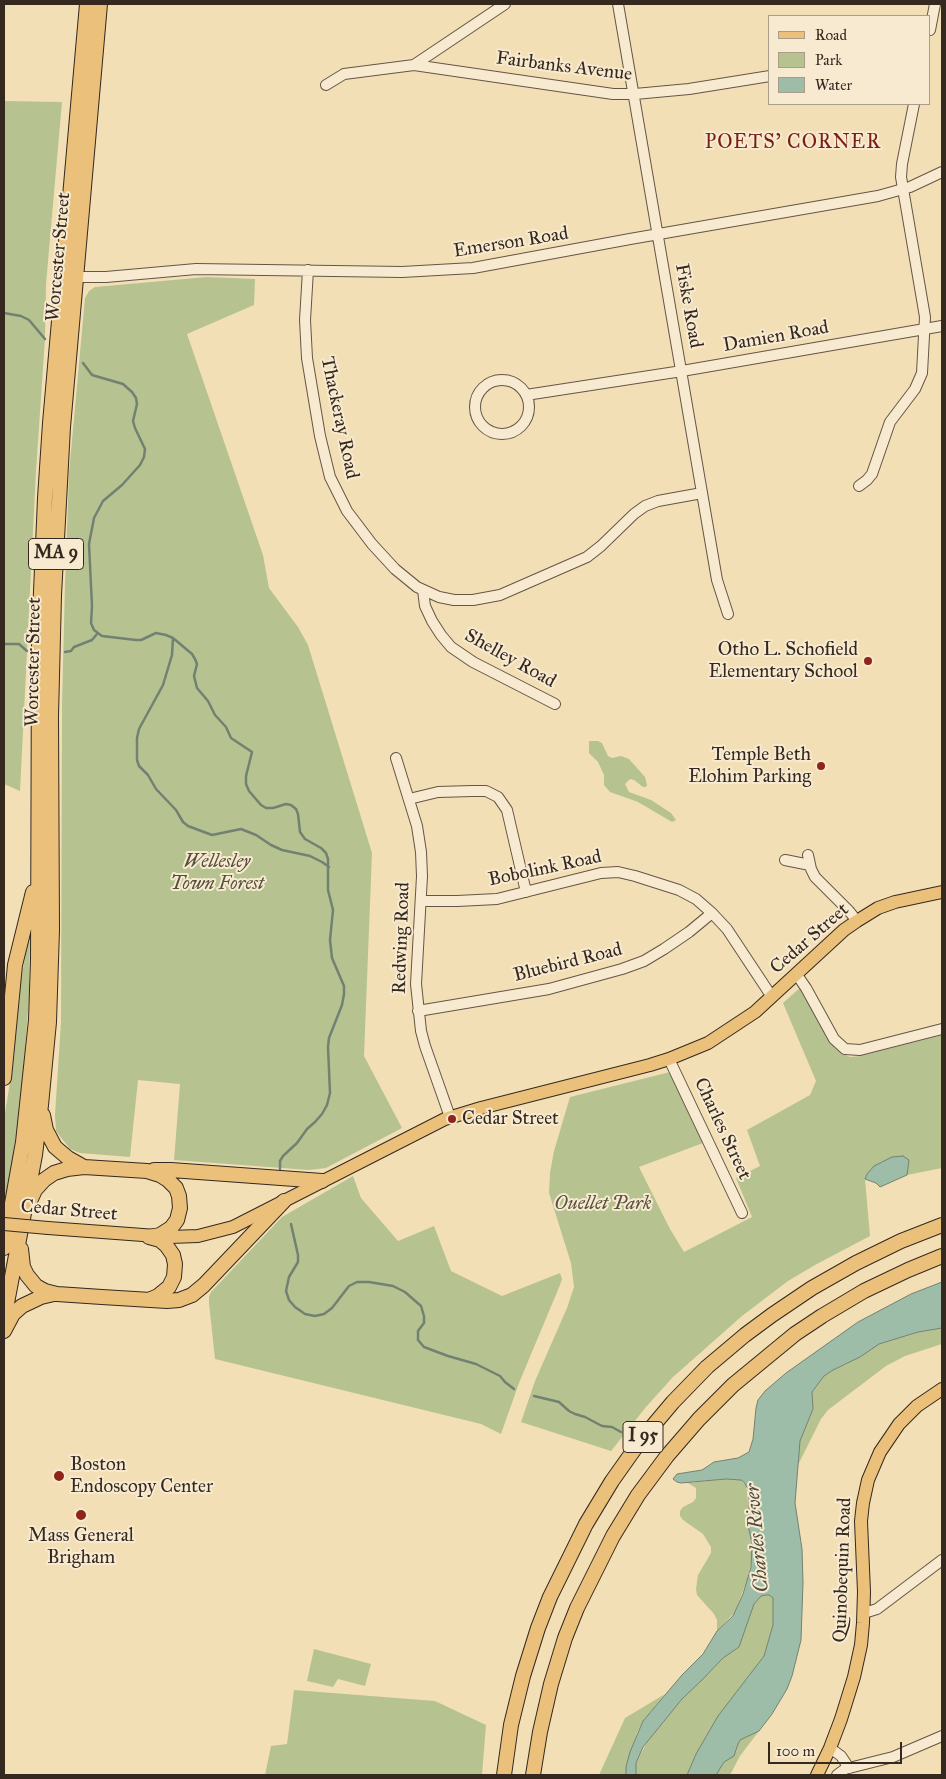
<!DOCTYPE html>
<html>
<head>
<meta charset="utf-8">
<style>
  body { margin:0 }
  #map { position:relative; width:946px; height:1779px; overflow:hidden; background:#f3dfb6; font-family:"IM FELL Great Primer",serif }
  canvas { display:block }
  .frame { position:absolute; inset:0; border:5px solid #35281f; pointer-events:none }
  .legend { position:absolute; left:768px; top:15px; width:162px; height:90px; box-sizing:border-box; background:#f7ead0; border:1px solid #a99c89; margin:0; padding:6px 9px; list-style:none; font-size:15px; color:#35281f }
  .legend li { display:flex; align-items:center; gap:10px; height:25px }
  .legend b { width:25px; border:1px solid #a99c89 }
  .scale { position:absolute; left:768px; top:1742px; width:134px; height:22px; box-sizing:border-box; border:2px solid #35281f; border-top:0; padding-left:6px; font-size:15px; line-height:18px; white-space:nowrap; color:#35281f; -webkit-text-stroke:4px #f7ead0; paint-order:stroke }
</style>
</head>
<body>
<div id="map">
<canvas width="946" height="1779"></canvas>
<div class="frame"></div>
<ul class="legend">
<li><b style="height:6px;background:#eac07b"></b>Road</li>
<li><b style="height:14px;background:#b6c391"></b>Park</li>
<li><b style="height:14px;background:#9dbda9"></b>Water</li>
</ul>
<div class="scale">100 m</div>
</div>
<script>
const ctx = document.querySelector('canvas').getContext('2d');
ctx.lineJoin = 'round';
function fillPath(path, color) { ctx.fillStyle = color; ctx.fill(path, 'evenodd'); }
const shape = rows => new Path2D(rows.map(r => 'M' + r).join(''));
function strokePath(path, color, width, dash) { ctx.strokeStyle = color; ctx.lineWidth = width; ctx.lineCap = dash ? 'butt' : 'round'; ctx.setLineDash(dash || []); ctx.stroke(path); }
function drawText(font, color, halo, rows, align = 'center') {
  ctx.font = font + ' "IM FELL Great Primer",serif'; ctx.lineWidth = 4; ctx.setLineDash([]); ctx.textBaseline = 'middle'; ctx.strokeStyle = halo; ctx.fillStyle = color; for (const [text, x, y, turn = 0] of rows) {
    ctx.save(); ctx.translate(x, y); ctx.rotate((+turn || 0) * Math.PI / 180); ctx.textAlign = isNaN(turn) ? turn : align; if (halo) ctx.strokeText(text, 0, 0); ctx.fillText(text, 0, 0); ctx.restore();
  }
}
const green = shape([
  [4,101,62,102,46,284,45,339,36,471,20,791,4,784],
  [207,277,255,279,254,305,187,334,263,555,269,588,298,627,308,645,372,853,364,1056,402,1128,326,1168,309,1170,174,1160,180,1084,138,1080,130,1157,80,1153,70,1149,56,1131,55,1115,61,1022,62,705,65,584,69,473,85,298,89,291,95,287],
  [589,741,598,741,602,743,608,756,612,758,621,756,629,759,645,777,647,785,646,787,643,787,634,780,630,779,625,784,629,792,651,800,671,813,676,820,672,822,638,802,610,792,604,785,604,775,598,762,589,753],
  [30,930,29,997,23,1076,17,1129,4,1213,4,1119,12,1070,19,991,26,952,24,948],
  [802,986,834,1047,841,1053,850,1057,860,1056,942,1035,942,1168,907,1175,909,1160,867,1174,865,1179,870,1236,815,1265,788,1281,742,1316,673,1377,646,1407,611,1451,521,1422,535,1381,567,1308,574,1287,571,1263,549,1193,550,1173,554,1151,570,1097,670,1072,703,1143,639,1167,670,1229,684,1252,752,1217,736,1178,760,1166,747,1130,810,1095,816,1081,783,1003],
  [353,1176,361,1198,398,1241,434,1226,451,1271,502,1296,560,1273,562,1279,560,1285,519,1383,501,1434,481,1424,215,1359,209,1303,209,1297,211,1292,282,1217],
  [942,1328,942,1344,905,1356,886,1366,828,1410,821,1419,797,1467,800,1441,813,1409,812,1392,824,1376,833,1369,845,1365,879,1344,918,1332],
  [726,1479,741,1480,746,1485,749,1510,747,1521,751,1536,752,1559,747,1580,735,1612,717,1631,717,1620,714,1614,697,1595,696,1589,698,1575,711,1553,711,1547,703,1534,683,1520,680,1516,680,1511,683,1507,693,1502,696,1498,696,1488,688,1483],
  [766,1595,769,1595,773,1598,773,1625,764,1656,718,1716,696,1754,687,1775,636,1775,636,1763,647,1742,687,1693,702,1680,723,1658,739,1647,754,1604,761,1596],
  [314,1649,371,1664,365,1686,338,1679,333,1687,307,1681],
  [294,1690,435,1701,486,1725,482,1775,265,1775,271,1746,287,1744],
  [665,1694,643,1721,637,1733,626,1767,626,1775,599,1775,625,1718],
  [759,1731,740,1756,730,1775,716,1775,724,1762,736,1752,738,1744,740,1740]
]);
const water = shape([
  [903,1156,909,1160,907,1175,880,1187,876,1183,865,1179,867,1174,874,1166,892,1157,903,1156],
  [942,1282,942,1328,918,1332,879,1344,860,1357,833,1370,824,1376,812,1392,813,1409,800,1441,795,1503,802,1549,803,1582,801,1640,792,1676,787,1689,772,1714,759,1731,740,1740,738,1744,734,1756,724,1762,716,1775,687,1775,696,1754,718,1716,764,1656,773,1625,773,1598,769,1595,766,1595,761,1596,754,1604,739,1647,723,1658,702,1680,682,1699,643,1747,636,1763,636,1775,626,1775,626,1767,630,1752,643,1721,682,1675,703,1654,717,1631,733,1616,743,1594,751,1567,752,1543,747,1521,749,1510,749,1497,748,1489,744,1482,741,1480,726,1479,681,1483,677,1482,673,1479,677,1474,702,1470,714,1462,738,1458,749,1452,753,1439,756,1408,758,1400,765,1391,786,1373,858,1322,911,1294,942,1282]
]);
const stream = shape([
  [4,313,21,316,29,320,45,339],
  [83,363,92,375,123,384,132,392,136,398,137,404,133,421,135,428,145,449,144,457,140,465,122,485,103,501,94,518,89,544,92,606,91,623,94,630,102,636,136,640,141,640,156,633,166,635,173,638,192,654,195,659,197,664,194,676,197,688,208,701,215,715,226,727,231,738,252,752,246,776,246,784,249,791,261,805,266,808,273,808,286,804,291,805,296,809,298,814,300,832,305,839,321,848,326,853,328,859,328,890,333,910,330,940,332,958,344,986,344,994,342,1005,329,1038,328,1047,330,1093,327,1105,322,1114,315,1122,307,1129,297,1143,283,1156,280,1161,280,1169],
  [173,638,172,655,163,685,139,729,137,738,137,760,139,766,148,775,156,789,176,810,183,822,188,826,212,835,241,829,256,835,271,845,282,850,310,856,322,862,329,867],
  [4,644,19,644,27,651],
  [65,652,71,651,74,647,92,640,97,634],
  [291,1224,298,1255,298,1262,289,1277,286,1291,289,1300,295,1307,305,1314,315,1316,324,1314,332,1308,349,1286,357,1282,369,1282,393,1286,405,1292,421,1306,424,1316,424,1323,418,1331,418,1340,424,1347,448,1356,476,1364,500,1376,505,1382,514,1389],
  [534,1396,559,1402,569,1411,575,1414,585,1417,602,1426,612,1427,621,1432]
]);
const minor = shape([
  [618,4,717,580,728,614],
  [930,30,935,4],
  [414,65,613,94,635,94,689,89,770,76],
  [326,85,344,74,414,65,505,4],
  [308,270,305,320,307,358,320,436,330,477,347,511,372,544,395,569,417,587,439,597,454,600,473,600,500,595,587,557,601,546,634,514,645,506,658,501,702,493],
  [77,277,106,277,196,269,402,272,473,268,630,239,878,196,910,187,942,172],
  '475 407a27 27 0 1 1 54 0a27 27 0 1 1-54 0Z',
  [526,395,682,371,942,326],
  [859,486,867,480,872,474,890,422,915,389,922,373,925,317,901,177,902,164,914,104],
  [423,590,425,606,432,621,441,635,451,647,473,662,555,704],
  [396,758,417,826,421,852,422,876,416,984,421,1031,425,1046,450,1117],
  [409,799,438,792,472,791,486,791,498,797,507,810,526,892],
  [808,855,811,869,815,877,849,911,857,921],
  [785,860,810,865],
  [421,901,457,901,497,899,601,873,618,872,635,876,679,890,696,899,712,913,727,929,772,997],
  [797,975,806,988,834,1039,845,1049,860,1050,942,1029],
  [418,1011,549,989,622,969,644,961,664,949,689,932,712,913],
  [669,1059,742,1213],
  [864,1613,877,1609,942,1560],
  [830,1748,841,1756,849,1768],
  [837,1775,845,1769,893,1757,942,1736]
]);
const major = shape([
  [48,1228,170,1237,198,1236,233,1227,445,1119,481,1108,650,1065,669,1059,708,1043,755,1012,844,930,857,921,878,908,895,902,942,892],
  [817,1775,830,1748,841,1719,854,1677,861,1645,863,1623,864,1592,861,1521,863,1503,868,1480,880,1452,899,1424,917,1406,942,1389]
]);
const highway = shape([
  [4,1078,15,965,33,892],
  [43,1115,46,1130,55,1147,68,1158,84,1167],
  [154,1170,171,1170,322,1181],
  [30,1201,35,1190,44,1180,54,1173,67,1169,84,1167,147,1171,160,1175,168,1180,176,1188,179,1196,180,1208,177,1220,171,1228,160,1235,149,1237],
  [149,1237,160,1240,166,1245,173,1255,175,1264,174,1277,169,1287,158,1296,149,1300],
  [4,1248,23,1142,36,1020,38,960,39,638,45,498,50,423,87,4],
  [21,1249,23,1267,27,1275,36,1286,45,1291,57,1294,102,1297,167,1301,179,1300,192,1295,204,1285,284,1201],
  [4,1319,35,1155,41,1105,49,1022,52,930,51,716,54,595,63,427,100,4],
  [4,1331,13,1314,22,1306,41,1297,54,1294],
  [504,1775,511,1725,523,1676,538,1628,550,1597,586,1524,612,1481,641,1440,673,1402,707,1367,745,1335,772,1315,812,1288,856,1263,901,1241,942,1225],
  [533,1775,540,1732,551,1684,565,1638,577,1608,613,1536,638,1495,667,1456,699,1419,733,1385,795,1334,822,1316,864,1291,908,1270,942,1256]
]);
const majorBridge = shape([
  [4,1224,48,1228]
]);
const markers = [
  [868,661,5,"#8f2418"],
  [821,766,5,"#8f2418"],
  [452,1119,5,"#8f2418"],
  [59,1476,6,"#8f2418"],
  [81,1515,6,"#8f2418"]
];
const shields = [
  [56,554,55],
  [643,1437,40]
];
const shieldNames = [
  ["MA 9",56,554],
  ["I 95",643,1437]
];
const streetNames = [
  ["Fairbanks Avenue",564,67,7],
  ["Emerson Road",511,243,-9],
  ["Worcester Street",59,257,-85],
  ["Fiske Road",688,306,80],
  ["Damien Road",776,337,-10],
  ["Thackeray Road",339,418,78],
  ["Shelley Road",510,659,29],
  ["Worcester Street",34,662,-89],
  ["Bobolink Road",545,869,-12],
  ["Redwing Road",402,938,-88],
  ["Cedar Street",810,939,-41],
  ["Bluebird Road",568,963,-14],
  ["Charles Street",722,1129,65],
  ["Cedar Street",69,1211,5],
  ["Quinobequin Road",843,1570,-88]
];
const poiNames = [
  ["Otho L. Schofield",858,650],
  ["Elementary School",858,672],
  ["Temple Beth",811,755],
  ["Elohim Parking",811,777],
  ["Cedar Street",462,1119,"left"],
  ["Boston",70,1465,"left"],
  ["Endoscopy Center",70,1487,"left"],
  ["Mass General",81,1536,"center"],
  ["Brigham",81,1558,"center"]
];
const parkNames = [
  ["Wellesley",217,862],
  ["Town Forest",217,884],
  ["Ouellet Park",603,1204]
];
const neighbourhoodNames = [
  ["POETS' CORNER",793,143]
];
const waterNames = [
  ["Charles River",758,1538,-95]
];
fillPath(green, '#b6c391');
fillPath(water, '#9dbda9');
strokePath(water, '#738172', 1);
strokePath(stream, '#738172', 2.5);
strokePath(minor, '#645645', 12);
strokePath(major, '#35281f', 14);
strokePath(highway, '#35281f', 16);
strokePath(minor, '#f7ead0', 10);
strokePath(major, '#eac07b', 12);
strokePath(highway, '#eac07b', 14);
strokePath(majorBridge, '#35281f', 14, []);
strokePath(majorBridge, '#eac07b', 12);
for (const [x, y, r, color] of markers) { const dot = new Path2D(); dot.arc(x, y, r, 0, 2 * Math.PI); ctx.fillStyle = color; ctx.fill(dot); strokePath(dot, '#f7ead0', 2); }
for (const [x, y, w] of shields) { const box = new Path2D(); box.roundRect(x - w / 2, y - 15.5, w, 31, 4); ctx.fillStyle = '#f7ead0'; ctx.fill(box); strokePath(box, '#35281f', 1); }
drawText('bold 18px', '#35281f', null, shieldNames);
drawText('19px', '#35281f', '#f7ead0', streetNames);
drawText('19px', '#35281f', '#f7ead0', poiNames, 'right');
drawText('italic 19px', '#554f3c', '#f7ead0', parkNames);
ctx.letterSpacing = '1px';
drawText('20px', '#7a1f14', '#f7ead0', neighbourhoodNames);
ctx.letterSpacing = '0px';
drawText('italic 20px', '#4f4d42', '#f7ead0', waterNames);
</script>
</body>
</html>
